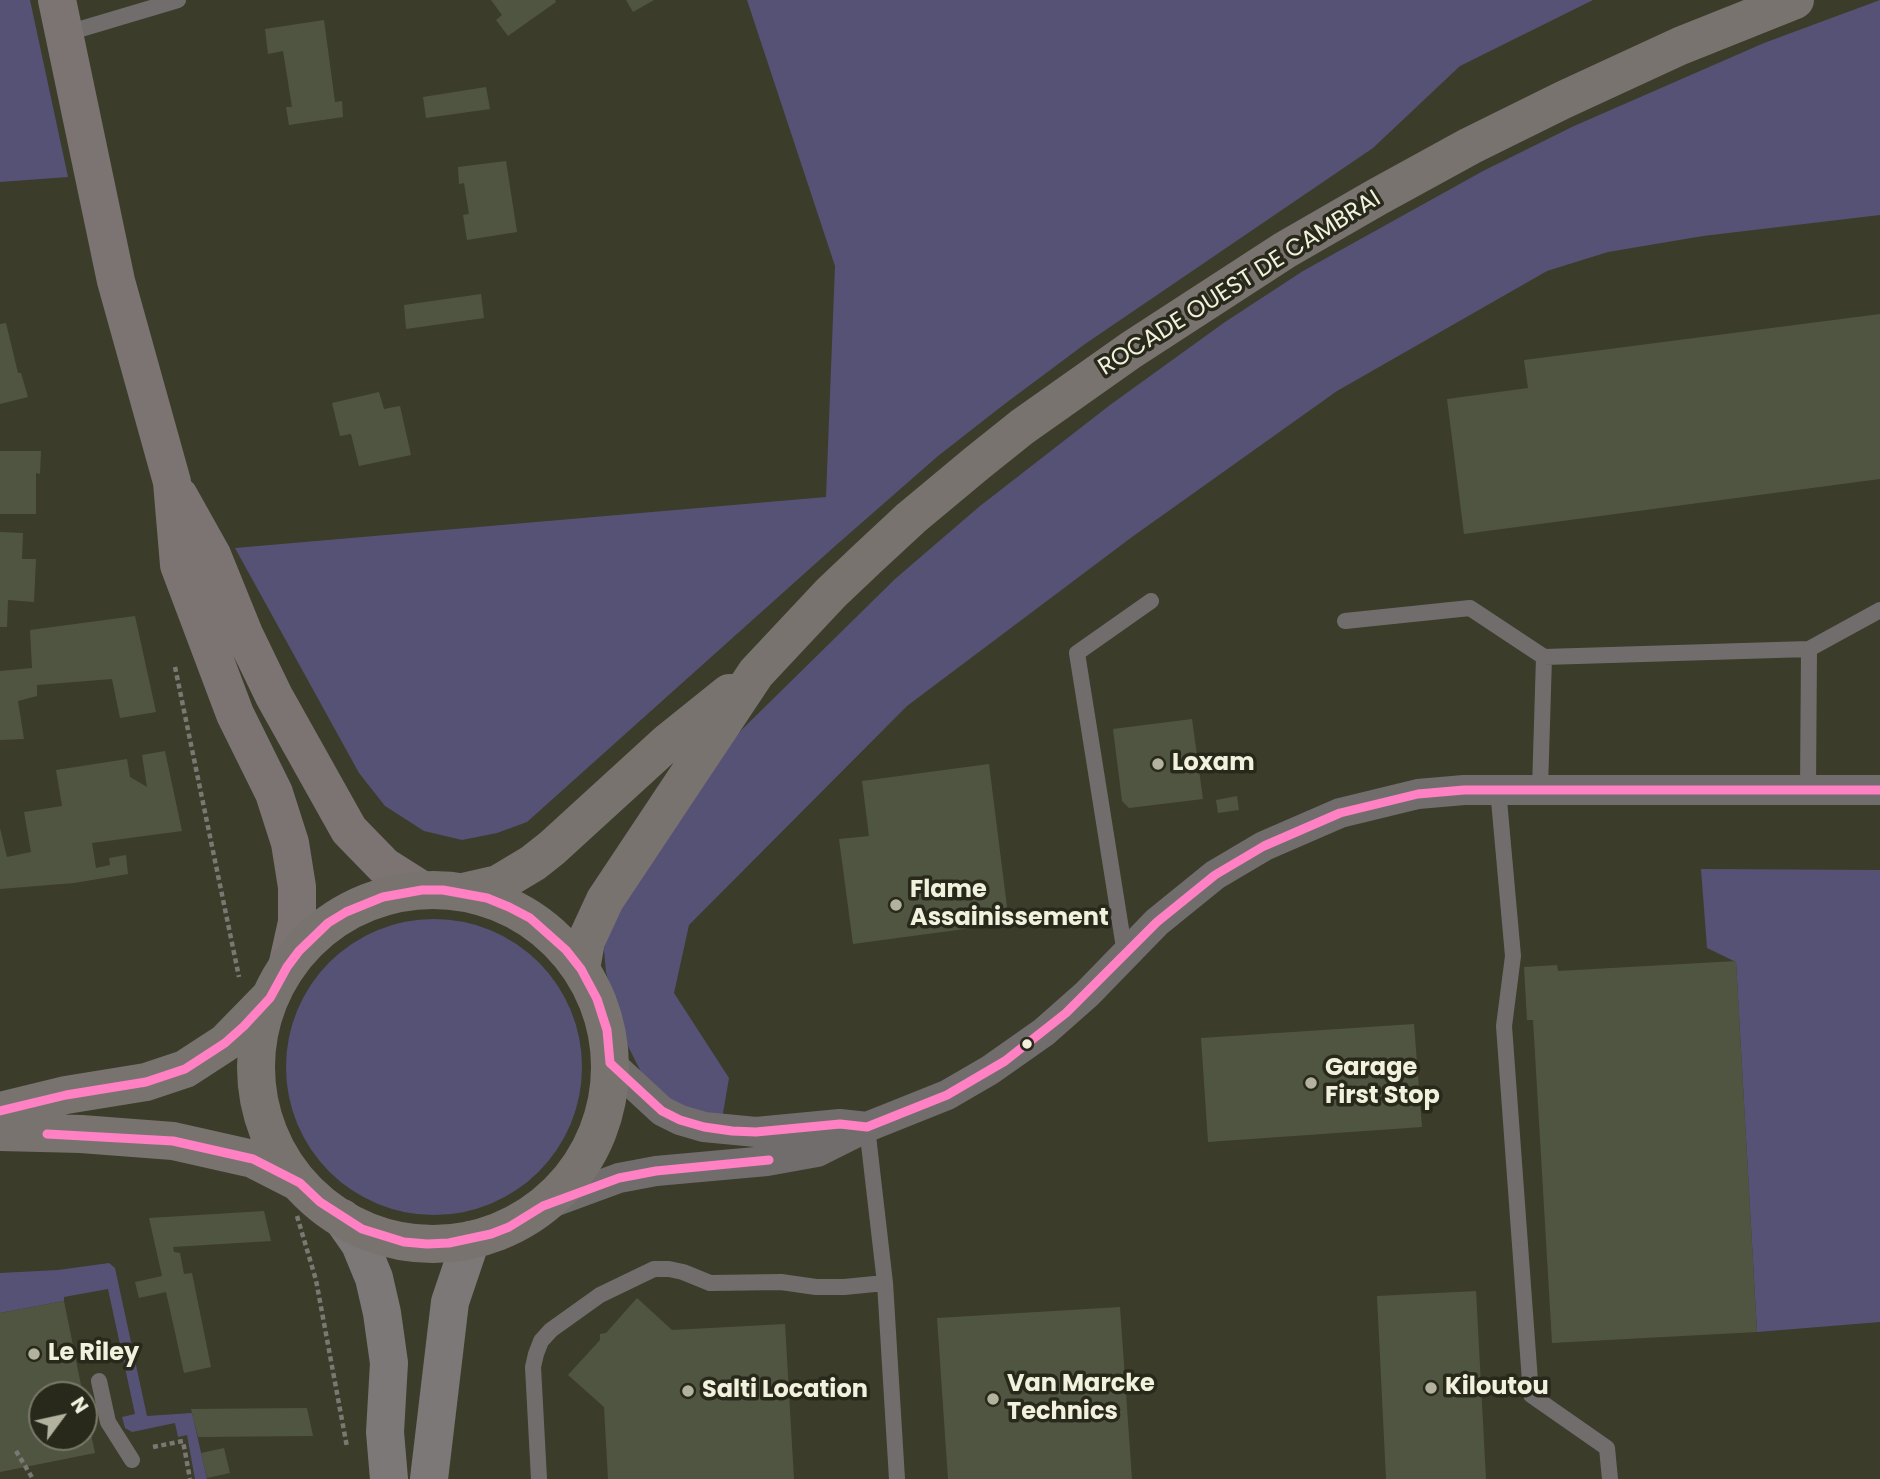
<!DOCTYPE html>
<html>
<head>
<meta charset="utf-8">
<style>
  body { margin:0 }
  #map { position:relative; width:1880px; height:1479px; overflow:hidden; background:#3c3c2b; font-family:Poppins,sans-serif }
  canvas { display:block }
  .north { position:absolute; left:28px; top:1381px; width:70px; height:70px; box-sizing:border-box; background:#29291b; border:2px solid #797969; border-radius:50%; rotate:57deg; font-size:19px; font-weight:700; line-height:28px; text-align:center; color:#f1f1de }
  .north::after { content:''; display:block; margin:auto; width:24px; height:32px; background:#b2b29f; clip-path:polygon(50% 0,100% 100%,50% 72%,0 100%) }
</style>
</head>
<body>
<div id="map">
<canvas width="1880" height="1479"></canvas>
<div class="north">N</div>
</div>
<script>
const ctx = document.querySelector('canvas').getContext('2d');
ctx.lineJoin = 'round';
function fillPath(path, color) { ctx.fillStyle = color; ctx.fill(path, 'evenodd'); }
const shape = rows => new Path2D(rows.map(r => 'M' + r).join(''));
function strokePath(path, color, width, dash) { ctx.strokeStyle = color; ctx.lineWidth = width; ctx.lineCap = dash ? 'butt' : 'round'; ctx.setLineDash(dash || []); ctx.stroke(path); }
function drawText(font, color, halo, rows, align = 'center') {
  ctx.font = font + ' Poppins,sans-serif'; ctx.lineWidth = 7; ctx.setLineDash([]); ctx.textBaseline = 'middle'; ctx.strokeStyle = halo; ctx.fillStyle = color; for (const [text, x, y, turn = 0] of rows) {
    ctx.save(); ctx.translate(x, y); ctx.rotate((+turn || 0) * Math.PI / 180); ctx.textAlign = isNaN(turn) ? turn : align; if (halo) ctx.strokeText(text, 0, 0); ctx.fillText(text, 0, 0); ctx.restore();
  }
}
const green = shape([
  [0,0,30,0,68,177,0,182],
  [747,0,1593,0,1460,66,1373,148,1085,344,1002,406,938,456,834,547,527,822,497,833,462,840,424,831,385,806,359,773,235,548,826,497,835,266],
  [1880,0,1880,215,1703,236,1608,252,1547,271,1337,391,1132,537,907,706,689,925,674,993,729,1078,722,1119,684,1112,641,1072,628,1046,606,972,604,950,606,931,716,755,895,579,980,506,1110,405,1225,322,1303,271,1483,171,1574,126,1764,43],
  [1701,869,1880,870,1880,1322,1757,1332,1736,962,1707,948],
  '286 1067a148 148 0 1 1 296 0a148 148 0 1 1-296 0Z',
  [109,1263,115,1268,147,1416,192,1413,207,1479,195,1479,187,1435,178,1437,175,1423,132,1432,125,1428,122,1417,135,1414,108,1289,64,1297,64,1301,0,1313,0,1273,58,1270]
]);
const building = shape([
  [491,0,555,0,556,2,508,36,496,20,502,15],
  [626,0,654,0,633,12],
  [324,20,335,102,342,101,343,117,289,125,286,107,292,107,283,51,268,54,265,29],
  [486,87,490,109,426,118,423,97],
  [506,161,517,232,467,240,463,215,469,214,464,183,459,184,458,167],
  [481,294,484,318,406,329,404,305],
  [1880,314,1880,479,1464,534,1447,399,1528,388,1524,360],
  [6,323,18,373,21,373,28,397,0,404,0,324],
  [379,392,384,409,400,406,411,455,359,466,351,434,340,436,332,403],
  [0,451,41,451,40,474,36,473,36,514,0,514],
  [0,532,23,533,22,559,36,559,34,602,8,600,7,627,0,627],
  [135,616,156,712,120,718,112,679,37,685,37,696,18,701,24,739,0,740,0,671,32,668,30,630],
  [1192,719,1203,799,1129,808,1122,801,1113,729],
  [165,751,182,831,92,843,96,868,110,865,109,858,126,855,128,874,74,883,0,889,0,828,7,857,31,852,24,812,62,806,56,770,127,759,130,777,147,787,142,755],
  [989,764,1009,923,853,944,839,839,869,836,862,781],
  [1237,796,1239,810,1218,813,1216,800],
  [1736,961,1757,1332,1552,1343,1533,1020,1527,1020,1524,967,1557,965,1558,971],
  [1414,1024,1422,1127,1208,1142,1201,1038],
  [264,1211,271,1241,173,1247,174,1252,180,1253,184,1274,192,1273,211,1367,184,1373,166,1292,139,1298,135,1282,162,1276,149,1218],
  [1476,1291,1486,1479,1386,1479,1377,1296],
  [637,1298,672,1330,785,1324,794,1479,608,1479,604,1407,568,1375,600,1340,600,1334,606,1333],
  [64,1301,83,1395,42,1395,42,1437,84,1437,85,1406,95,1453,0,1472,0,1313],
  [1120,1307,1132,1479,948,1479,937,1318],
  [307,1408,313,1436,198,1437,191,1409],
  [224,1448,230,1473,207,1478,201,1453]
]);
const path = shape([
  [175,667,239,977],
  [297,1216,316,1280,347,1447],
  [153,1447,183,1441,190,1479],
  [16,1451,33,1479]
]);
const service = shape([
  [64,34,178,0],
  [1345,621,1470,608,1544,657],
  [1809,649,1880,610],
  [1498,789,1513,956,1504,1026,1531,1395,1607,1448,1610,1479],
  [1540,789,1544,657,1809,649,1808,789],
  [1125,954,1077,653,1151,601],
  [867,1127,885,1283,897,1479],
  [99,1381,108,1422,132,1460],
  [539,1479,533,1367,536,1354,541,1341,551,1330,600,1295,654,1269,669,1269,683,1272,710,1283,781,1282,816,1287,844,1287,885,1283]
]);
const minor = shape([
  [610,1063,662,1111,680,1120,704,1127,756,1132,840,1124,867,1127],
  [543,1206,619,1178,656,1171,767,1161,817,1152,867,1127,947,1095,990,1070,1044,1032,1087,994,1157,922,1215,875,1264,846,1340,813,1418,794,1464,790,1880,790]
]);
const secondary = shape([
  [342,1218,360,1244,374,1278,382,1313,389,1363,385,1432,389,1479],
  [429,1479,450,1302,471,1240]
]);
const primary = shape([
  [57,0,116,281,172,482,179,565,235,714,274,793,290,843,297,887,297,922,287,967],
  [179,496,212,555,244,634,274,696,349,830,384,866,422,890]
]);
const trunk = shape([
  '256 1067a177 177 0 1 1 354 0a177 177 0 1 1-354 0Z',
  [463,892,498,884,533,863,552,848,668,742,729,693],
  [581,969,586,941,605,900,756,673,831,593,869,557,911,518,977,463,1022,427,1131,350,1285,250,1377,197,1470,146,1563,100,1680,46,1795,0],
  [0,1111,66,1095,146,1082,185,1069,225,1043,268,999],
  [0,1132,81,1134,173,1141,253,1159,298,1182]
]);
const bus1 = shape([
  [0,1111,66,1095,146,1082,185,1069,225,1043,244,1026,270,998,287,967,299,951,328,923,346,912,383,897,422,890,443,890,487,898,509,907,530,918,566,950,581,969,597,999,607,1030,610,1063,662,1111,680,1120,704,1127,732,1131,756,1132,840,1124,867,1127,947,1095,1005,1061,1066,1013,1157,922,1215,875,1264,846,1340,813,1418,794,1464,790,1880,790],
  [47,1134,173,1141,253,1159,300,1183,320,1202,362,1229,404,1242,427,1244,449,1243,491,1234,509,1227,543,1206,619,1178,656,1171,769,1160]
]);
const markers = [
  [1158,764,7,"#b2b29f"],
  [896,905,7,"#b2b29f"],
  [1027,1044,6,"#f1f1de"],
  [1311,1083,7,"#b2b29f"],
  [34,1354,7,"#b2b29f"],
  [1431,1388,7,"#b2b29f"],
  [688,1391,7,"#b2b29f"],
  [993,1399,7,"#b2b29f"]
];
const streetNames = [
  ["ROCADE OUEST DE CAMBRAI",1240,284,-32]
];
const poiNames = [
  ["Loxam",1172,764],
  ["Flame",910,891],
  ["Assainissement",910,919],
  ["Garage",1325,1069],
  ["First Stop",1325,1097],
  ["Le Riley",48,1354],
  ["Van Marcke",1007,1385],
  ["Technics",1007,1413],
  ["Kiloutou",1445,1388],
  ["Salti Location",702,1391]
];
fillPath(green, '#555275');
fillPath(building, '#505542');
strokePath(path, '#7b7873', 4.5, [5, 3.5]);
strokePath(service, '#726d6d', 16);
strokePath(minor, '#726d6d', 30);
strokePath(secondary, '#7d7878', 38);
strokePath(primary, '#7b7472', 38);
strokePath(trunk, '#797370', 38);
strokePath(bus1, '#ff80c3', 9);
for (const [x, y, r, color] of markers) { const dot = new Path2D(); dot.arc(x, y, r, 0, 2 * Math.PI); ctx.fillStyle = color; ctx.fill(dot); strokePath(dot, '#29291b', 2.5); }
drawText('24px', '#f1f1de', '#29291b', streetNames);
drawText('bold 24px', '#f1f1de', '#29291b', poiNames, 'left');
</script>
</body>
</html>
